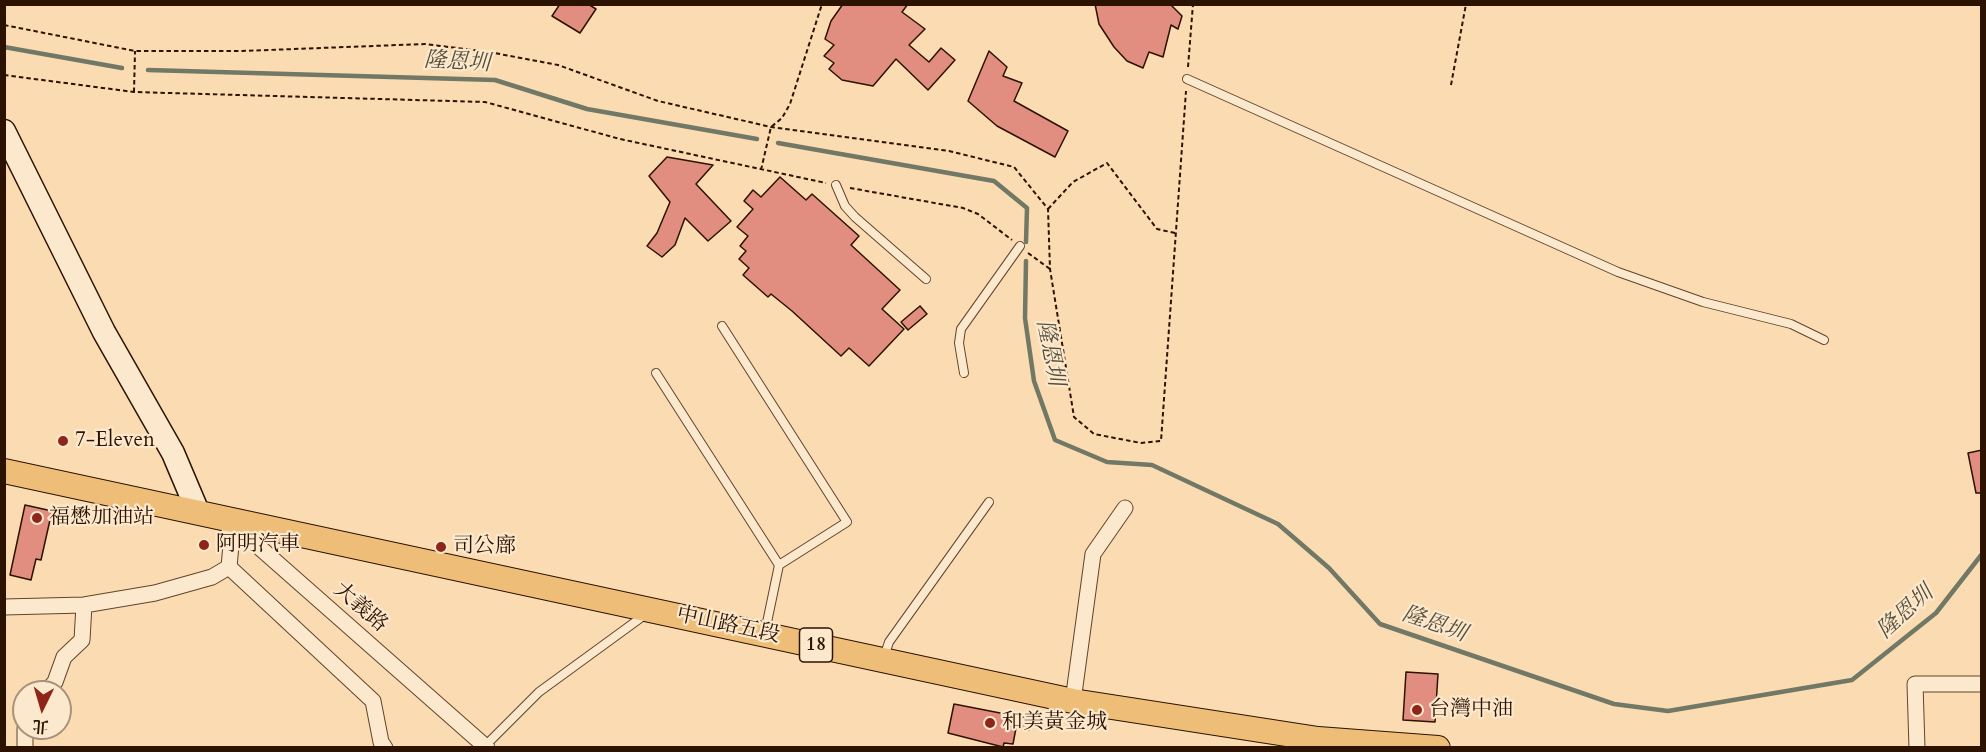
<!DOCTYPE html>
<html>
<head>
<meta charset="utf-8">
<style>
  body { margin:0 }
  #map { position:relative; width:1986px; height:752px; overflow:hidden; background:#fbdcb2; font-family:Cardo,"Noto Serif TC",serif }
  canvas { display:block }
  .frame { position:absolute; inset:0; border:6px solid #2c1200; pointer-events:none }
  .north { position:absolute; left:12px; top:680px; width:60px; height:60px; box-sizing:border-box; background:#fce8cd; border:2px solid #a9927b; border-radius:50%; rotate:185deg; font-size:16px; font-weight:700; line-height:24px; text-align:center; color:#2c1200 }
  .north::after { content:''; display:block; margin:auto; width:21px; height:27px; background:#8f2418; clip-path:polygon(50% 0,100% 100%,50% 72%,0 100%) }
</style>
</head>
<body>
<div id="map">
<canvas width="1986" height="752"></canvas>
<div class="frame"></div>
<div class="north">北</div>
</div>
<script>
const ctx = document.querySelector('canvas').getContext('2d');
ctx.lineJoin = 'round';
const shape = rows => new Path2D(rows.map(r => 'M' + r).join(''));
function strokePath(path, color, width, dash) { ctx.strokeStyle = color; ctx.lineWidth = width; ctx.lineCap = dash ? 'butt' : 'round'; ctx.setLineDash(dash || []); ctx.stroke(path); }
function fillPath(path, color) { ctx.fillStyle = color; ctx.fill(path, 'evenodd'); }
function drawText(font, color, halo, rows, align = 'center') {
  ctx.font = font + ' Cardo,"Noto Serif TC",serif'; ctx.lineWidth = 4.5; ctx.setLineDash([]); ctx.textBaseline = 'middle'; ctx.strokeStyle = halo; ctx.fillStyle = color; for (const [text, x, y, turn = 0] of rows) {
    ctx.save(); ctx.translate(x, y); ctx.rotate((+turn || 0) * Math.PI / 180); ctx.textAlign = isNaN(turn) ? turn : align; if (halo) ctx.strokeText(text, 0, 0); ctx.fillText(text, 0, 0); ctx.restore();
  }
}
const stream = shape([
  [4,47,122,68],
  [148,70,495,80,587,109,757,139],
  [778,143,994,181,1027,208,1026,242],
  [1026,261,1025,318,1034,381,1055,440,1107,462,1152,465,1278,524,1329,568,1380,624,1614,704,1668,711,1852,680,1936,613,1982,554]
]);
const building = shape([
  [560,4,588,4,596,9,580,33,552,16,560,4],
  [843,4,908,4,902,12,925,29,909,45,929,62,941,48,955,60,928,90,896,59,873,86,842,80,829,69,834,63,824,56,834,45,825,39,831,21,843,4],
  [1095,4,1170,4,1182,16,1178,29,1171,25,1163,57,1149,52,1143,68,1127,61,1114,47,1099,24,1095,4],
  [989,51,1007,67,1003,76,1022,83,1014,101,1068,131,1055,157,997,126,968,101,989,51],
  [667,157,713,165,696,184,731,221,708,241,685,218,675,245,662,257,647,246,657,233,670,202,649,176,667,157],
  [780,177,806,200,812,194,859,236,851,245,900,290,882,309,904,329,869,366,849,348,841,356,792,311,771,294,768,297,743,275,749,268,739,259,746,251,740,246,748,236,737,227,753,209,744,201,753,190,761,197,780,177],
  [920,306,927,314,908,330,901,322,920,306],
  [1982,450,1982,493,1976,493,1968,453,1982,450],
  [25,505,52,511,41,560,36,559,31,580,10,575,25,505],
  [1406,672,1438,674,1435,722,1403,720,1406,672],
  [954,704,1031,719,1029,730,1016,728,1013,744,1004,743,1003,747,948,733,954,704]
]);
const path = shape([
  [4,25,135,51,242,51,425,44,489,52,558,65,658,101,771,127,949,151,1014,167,1048,209,1050,269,1074,417,1094,434,1141,443,1161,441,1186,91],
  [1188,67,1193,4],
  [4,75,134,92,485,102,620,139,826,183],
  [1451,85,1466,4],
  [134,92,135,51],
  [761,170,771,127,782,118,790,104,822,4],
  [850,188,963,208,978,214,1012,240],
  [1048,209,1073,182,1107,163,1157,229,1175,233],
  [1028,253,1050,269]
]);
const lane = shape([
  [1187,79,1618,272,1703,302,1791,324,1824,340],
  [836,185,845,206,855,217,926,279],
  [722,326,847,522,779,565],
  [656,373,779,565,765,632],
  [964,373,959,343,961,329,1020,246],
  [884,657,889,642,989,502],
  [485,746,539,692,646,614]
]);
const street = shape([
  [228,526,242,532,487,748],
  [229,567,373,701,381,742,385,748],
  [4,607,84,605,155,593,212,577,229,567,231,545,242,532],
  [46,692,55,682,64,657,82,640,84,605],
  [1073,701,1093,554,1125,508],
  [25,748,25,728],
  [1917,748,1915,684,1982,684]
]);
const secondary = shape([
  [4,131,104,332,173,453,198,512]
]);
const primary = shape([
  [4,471,1073,701,1318,739,1438,748]
]);
const markers = [
  [63,441,6,"#8f2418"],
  [37,518,6,"#8f2418"],
  [204,545,6,"#8f2418"],
  [441,547,6,"#8f2418"],
  [1417,710,6,"#8f2418"],
  [990,723,6,"#8f2418"]
];
const shields = [
  [816,645,33]
];
const shieldNames = [
  ["18",816,645]
];
const poiNames = [
  ["7-Eleven",75,441],
  ["福懋加油站",49,518],
  ["阿明汽車",216,545],
  ["司公廍",453,547],
  ["台灣中油",1429,710],
  ["和美黃金城",1002,723]
];
const streetNames = [
  ["大義路",360,608,41],
  ["中山路五段",728,626,12]
];
const waterNames = [
  ["隆恩圳",457,63,3],
  ["隆恩圳",1049,353,79],
  ["隆恩圳",1906,613,-42],
  ["隆恩圳",1434,625,19]
];
strokePath(stream, '#717865', 4.5);
fillPath(building, '#e18e80');
strokePath(building, '#2c1200', 1.5);
strokePath(lane, '#60442c', 10);
strokePath(street, '#60442c', 17);
strokePath(secondary, '#2c1200', 25);
strokePath(primary, '#2c1200', 26);
strokePath(path, '#2c1200', 2, [4.5, 3]);
strokePath(lane, '#fce8cd', 8);
strokePath(street, '#fce8cd', 15);
strokePath(secondary, '#fce8cd', 22);
strokePath(primary, '#eebe79', 24);
for (const [x, y, r, color] of markers) { const dot = new Path2D(); dot.arc(x, y, r, 0, 2 * Math.PI); ctx.fillStyle = color; ctx.fill(dot); strokePath(dot, '#fce8cd', 2); }
for (const [x, y, w] of shields) { const box = new Path2D(); box.roundRect(x - w / 2, y - 17, w, 34, 4.5); ctx.fillStyle = '#fce8cd'; ctx.fill(box); strokePath(box, '#2c1200', 1.5); }
drawText('bold 20px', '#2c1200', null, shieldNames);
drawText('21px', '#2c1200', '#fce8cd', poiNames, 'left');
drawText('21px', '#2c1200', '#fce8cd', streetNames);
drawText('italic 22px', '#544e3b', '#fce8cd', waterNames);
</script>
</body>
</html>
